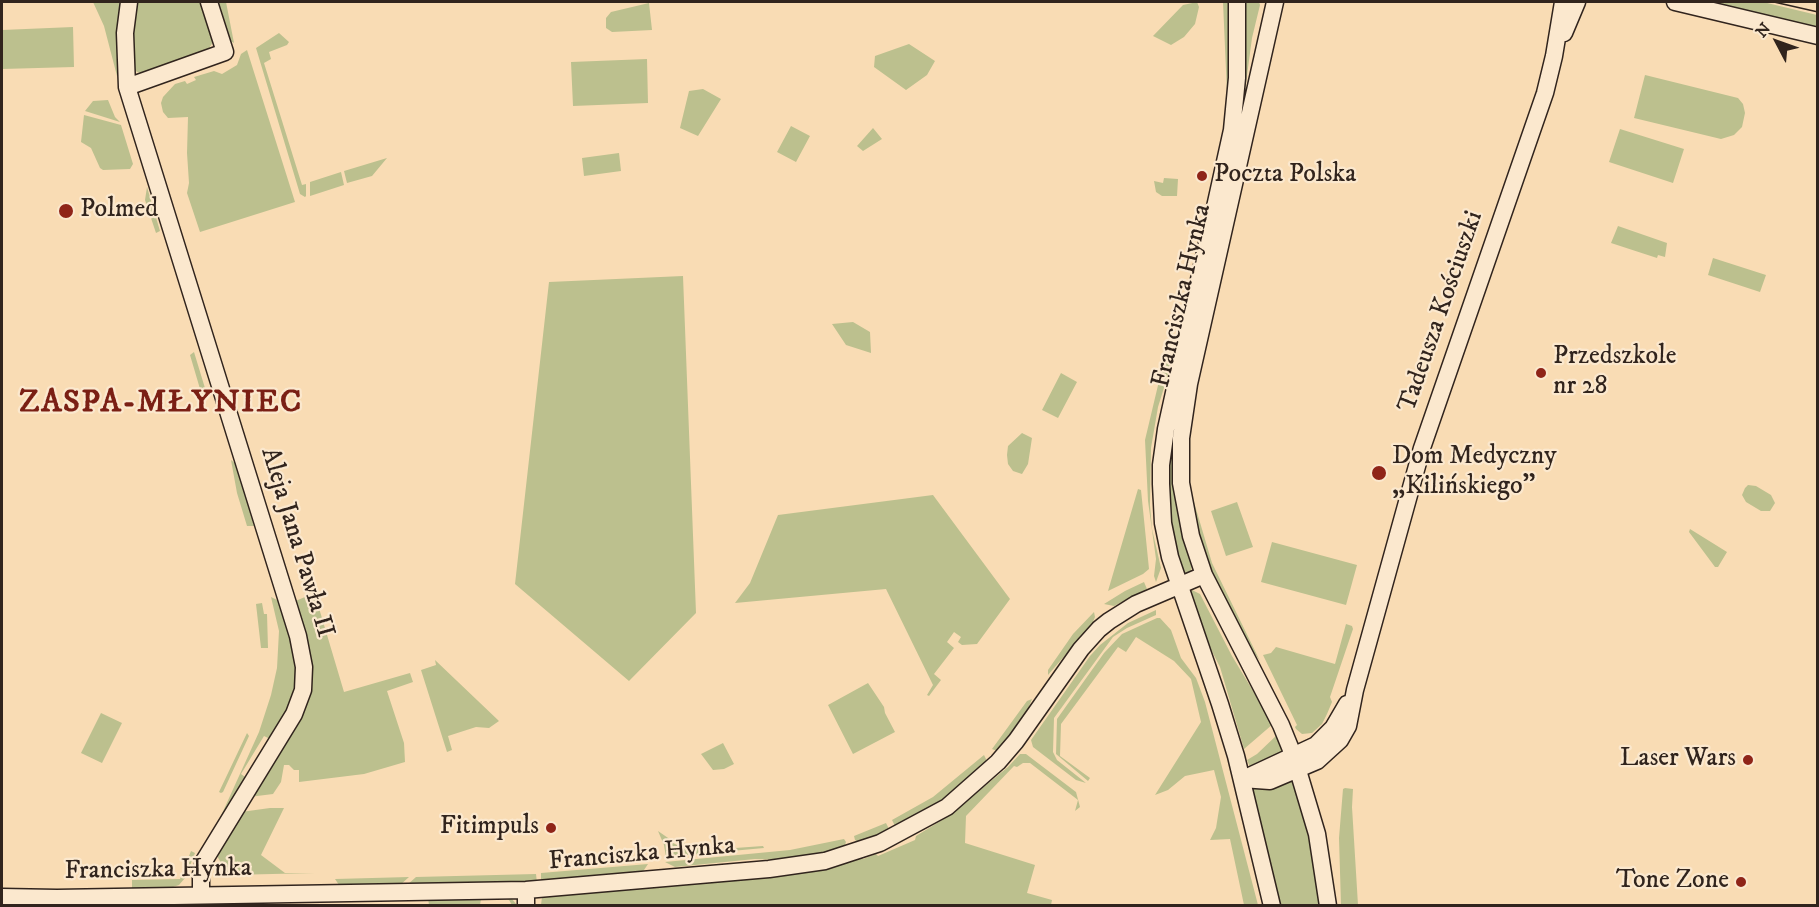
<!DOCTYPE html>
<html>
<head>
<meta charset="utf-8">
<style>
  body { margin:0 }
  #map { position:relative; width:1819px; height:907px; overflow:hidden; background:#f9dcb4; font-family:"IM FELL DW Pica",serif }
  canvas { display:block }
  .frame { position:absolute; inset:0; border:3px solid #31241d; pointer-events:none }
  .north { position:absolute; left:1747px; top:12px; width:60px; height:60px; -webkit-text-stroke:4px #fbe8ce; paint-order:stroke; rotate:311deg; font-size:16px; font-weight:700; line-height:24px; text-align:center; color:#31241d }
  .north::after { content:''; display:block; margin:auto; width:21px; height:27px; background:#31241d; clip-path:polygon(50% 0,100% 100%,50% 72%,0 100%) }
</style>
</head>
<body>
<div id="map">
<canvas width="1819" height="907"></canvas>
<div class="frame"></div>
<div class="north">N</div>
</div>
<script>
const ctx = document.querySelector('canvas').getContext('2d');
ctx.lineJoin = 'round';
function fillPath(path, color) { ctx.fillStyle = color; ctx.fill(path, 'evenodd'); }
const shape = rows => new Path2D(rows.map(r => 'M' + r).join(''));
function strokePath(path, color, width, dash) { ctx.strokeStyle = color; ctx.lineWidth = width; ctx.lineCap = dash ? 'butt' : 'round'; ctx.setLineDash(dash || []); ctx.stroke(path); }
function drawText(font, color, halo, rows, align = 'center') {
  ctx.font = font + ' "IM FELL DW Pica",serif'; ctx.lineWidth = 4.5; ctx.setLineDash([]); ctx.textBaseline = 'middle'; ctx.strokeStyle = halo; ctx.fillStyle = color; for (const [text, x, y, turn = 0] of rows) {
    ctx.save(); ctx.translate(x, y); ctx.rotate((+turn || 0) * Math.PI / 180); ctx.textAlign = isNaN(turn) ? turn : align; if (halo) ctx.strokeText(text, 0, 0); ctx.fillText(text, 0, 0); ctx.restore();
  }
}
const green = shape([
  [93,2,122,2,117,76,104,26],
  [133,2,203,2,213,42,208,50,141,73,137,72,133,68],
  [215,2,226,2,234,43,227,39],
  [1197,2,1199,7,1195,24,1184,37,1171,45,1153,36,1183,5],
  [1223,2,1229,2,1231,14,1231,86,1223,139,1227,93],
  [1244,2,1259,2,1260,5,1252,38,1240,128],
  [1702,2,1763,2,1817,15,1817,29],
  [649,3,652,30,612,32,606,28,606,18,611,12],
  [73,27,74,67,2,69,2,30],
  [279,33,289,42,287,45,269,52,271,59,264,63,302,185,306,184,306,196,305,197,300,194,256,48],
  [909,44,935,61,927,75,906,90,874,67,875,56],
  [247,50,295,202,200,232,187,193,189,183,187,153,188,117,168,118,163,112,161,103,163,97,175,84,185,81,187,84,196,80,194,77,214,71,222,74,237,65,241,54],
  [647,59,648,103,573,106,571,62],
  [1645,75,1738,98,1743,104,1745,113,1742,127,1734,135,1721,139,1634,118],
  [703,89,721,99,698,136,680,128,689,91],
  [108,100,115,117,120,122,85,111,93,101],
  [84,115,121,125,133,164,130,169,103,170,100,168,91,148,81,142],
  [791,126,810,136,796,162,777,152],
  [873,128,882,139,863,151,857,146],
  [1620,129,1684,149,1673,183,1609,162],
  [619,153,621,171,584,176,582,158],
  [387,158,372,176,347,183,344,171],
  [341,172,344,185,310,196,310,182],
  [1164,178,1178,179,1177,196,1162,196,1156,192,1154,181,1163,183],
  [147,187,160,231,156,233,145,200],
  [1618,226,1667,243,1665,257,1658,255,1657,258,1611,243],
  [1713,258,1766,275,1760,292,1708,275],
  [683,276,696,613,629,681,515,584,549,282],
  [853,322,870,332,871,353,846,345,832,324],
  [1176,349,1158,407,1151,448,1150,505,1152,529,1161,568,1156,582,1154,576,1156,559,1148,501,1145,440,1164,360],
  [194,352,208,398,203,399,190,355],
  [1061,373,1077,382,1058,418,1042,410],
  [1178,408,1174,487,1182,529,1192,563,1191,571,1185,573,1182,572,1172,538,1167,466],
  [1022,433,1032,438,1028,464,1022,474,1013,471,1008,464,1007,455,1008,446],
  [231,460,236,464,254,526,247,526,237,493],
  [1748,485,1756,486,1771,495,1775,503,1770,511,1761,511,1746,502,1742,495,1745,488],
  [1138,489,1141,490,1149,569,1143,574,1108,591],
  [1191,492,1212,563,1260,661,1247,643,1209,568,1198,539],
  [933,495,1010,599,977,644,962,645,958,642,961,637,954,632,947,642,954,648,934,674,941,680,929,696,927,695,933,685,886,589,735,603,750,583,778,515],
  [1237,502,1253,547,1226,556,1211,511],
  [1690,529,1727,552,1718,567,1715,567,1689,532],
  [1272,542,1357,565,1346,605,1261,582],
  [1144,582,1147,589,1114,606,1104,604,1125,591],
  [1192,590,1200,594,1232,656,1273,724,1244,749,1220,667,1199,626,1190,592],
  [305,595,316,598,344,692,410,673,413,682,387,691,404,743,405,762,364,774,299,782,299,770,294,770,289,765,284,765,281,782,273,794,249,797,301,711,293,602,305,597],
  [271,597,279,601,297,653,297,690,272,740,264,736,241,774,248,779,215,829,259,732,271,695,277,668,279,631],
  [262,603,264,614,267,614,268,648,261,648,256,604],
  [1156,610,1156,615,1127,628,1113,637,1054,718,1053,752,1057,760,1086,783,1076,780,1033,747,1031,740,1090,656,1100,645,1128,623],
  [1094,612,1095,617,1092,624,1048,675,1048,670,1073,634],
  [1157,618,1160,618,1171,630,1181,658,1196,678,1205,702,1258,905,1244,905,1230,839,1210,840,1216,828,1221,797,1214,770,1185,776,1168,790,1155,795,1201,722,1191,679,1174,661,1136,637,1126,652,1118,647,1061,724,1060,756,1090,778,1088,781,1056,754,1057,719,1104,653,1122,634],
  [1346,624,1352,626,1353,629,1330,697,1332,702,1327,714,1322,724,1312,733,1302,734,1296,729,1295,727,1297,725,1263,655,1271,653,1276,647,1335,664],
  [435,660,499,721,489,728,476,727,448,736,452,750,447,752,421,670,436,665],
  [868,683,884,707,885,713,895,732,853,754,828,705],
  [1032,699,1024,719,997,751,992,749,1027,701],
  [101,713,122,723,102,763,81,753],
  [247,733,249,736,223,792,221,793,219,792],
  [1278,734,1285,753,1250,767,1247,760,1257,754],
  [723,743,734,764,724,769,713,770,701,754],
  [1020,754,1026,754,1076,792,1080,807,1075,811,1078,800,1030,763,1023,763,1017,767,1014,766,966,816,965,843,1035,865,1027,893,1052,900,1051,905,541,905,542,897,862,857,863,859,876,854,878,856,915,840,916,836,947,817,1008,767],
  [984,755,987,761,944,801,896,828,892,820,933,797],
  [1294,777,1308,829,1321,905,1278,905,1253,793,1255,785],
  [1345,788,1353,789,1352,807,1358,905,1341,905,1339,838,1343,789],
  [270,808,284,808,261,855,285,873,315,873,230,875,225,870,216,854,241,812],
  [886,823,890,831,862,844,855,840,854,836],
  [658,831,671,840,671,842,681,847,683,843,707,850,763,846,764,848,666,857,664,845],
  [844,839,846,842,843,850,785,860,755,859,675,867,665,862,790,850],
  [191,851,195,853,185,878,179,885,173,887,158,887,158,890,132,889,132,880,180,879],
  [648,864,642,873,541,882,541,873],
  [536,874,537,883,407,885,416,877],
  [409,877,399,886,339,885,335,879],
  [506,897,512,899,517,905,512,905,509,900,505,898,481,899,480,905,429,905,428,898]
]);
const secondary = shape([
  [129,2,125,33,127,87,298,636,304,667,303,690,294,714,204,861,201,874,201,895],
  [1237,2,1237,78,1232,130,1166,429,1161,465,1161,484,1163,523,1170,557,1220,704,1236,756,1272,906],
  [1275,2,1189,384,1181,438,1181,483,1191,536,1204,575,1281,725,1294,757,1317,834,1328,906],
  [1675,2,1818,36],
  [1564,33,1577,2],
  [127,87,225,52,209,2],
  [1242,779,1270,781,1317,761,1340,740,1348,726,1355,690,1422,448,1545,93,1554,56,1563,2],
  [1243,779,1316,745,1333,728,1347,704],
  [2,897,57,898,526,890,769,869,825,861,880,843,947,807,998,762,1016,741,1081,649,1099,629,1109,621,1136,604,1204,575],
  [526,906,526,890]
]);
const tram = shape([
  [1774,2,1818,12]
]);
const markers = [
  [1202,176,6,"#8f2418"],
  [66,211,8,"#8f2418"],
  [1541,373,6,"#8f2418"],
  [1379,473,8,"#8f2418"],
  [1748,760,6,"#8f2418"],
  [551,828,6,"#8f2418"],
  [1741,882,6,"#8f2418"]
];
const poiNames = [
  ["Poczta Polska",1214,176],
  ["Polmed",80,211],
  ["Przedszkole",1553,358],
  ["nr 28",1553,388],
  ["Dom Medyczny",1392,458],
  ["„Kilińskiego\"",1392,488],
  ["Laser Wars",1736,760,"right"],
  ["Fitimpuls",539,828,"right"],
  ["Tone Zone",1729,882,"right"]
];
const streetNames = [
  ["Franciszka Hynka",1183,296,-77],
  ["Tadeusza Kościuszki",1442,312,-71],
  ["Aleja Jana Pawła II",296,543,73],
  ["Franciszka Hynka",642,855,-5],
  ["Franciszka Hynka",158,871,-1]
];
const districtNames = [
  ["ZASPA-MŁYNIEC",161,404]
];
fillPath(green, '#bcc08e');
strokePath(secondary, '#31241d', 19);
strokePath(secondary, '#fbe8ce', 16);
strokePath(tram, '#31241d', 1.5);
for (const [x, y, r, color] of markers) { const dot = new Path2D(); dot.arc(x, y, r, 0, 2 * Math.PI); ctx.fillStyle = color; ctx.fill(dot); strokePath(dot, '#fbe8ce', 2); }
drawText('26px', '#31241d', '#fbe8ce', poiNames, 'left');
drawText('26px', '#31241d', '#fbe8ce', streetNames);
ctx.letterSpacing = '1.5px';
drawText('bold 32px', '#7a1f14', '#fbe8ce', districtNames);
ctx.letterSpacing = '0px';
</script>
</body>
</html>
